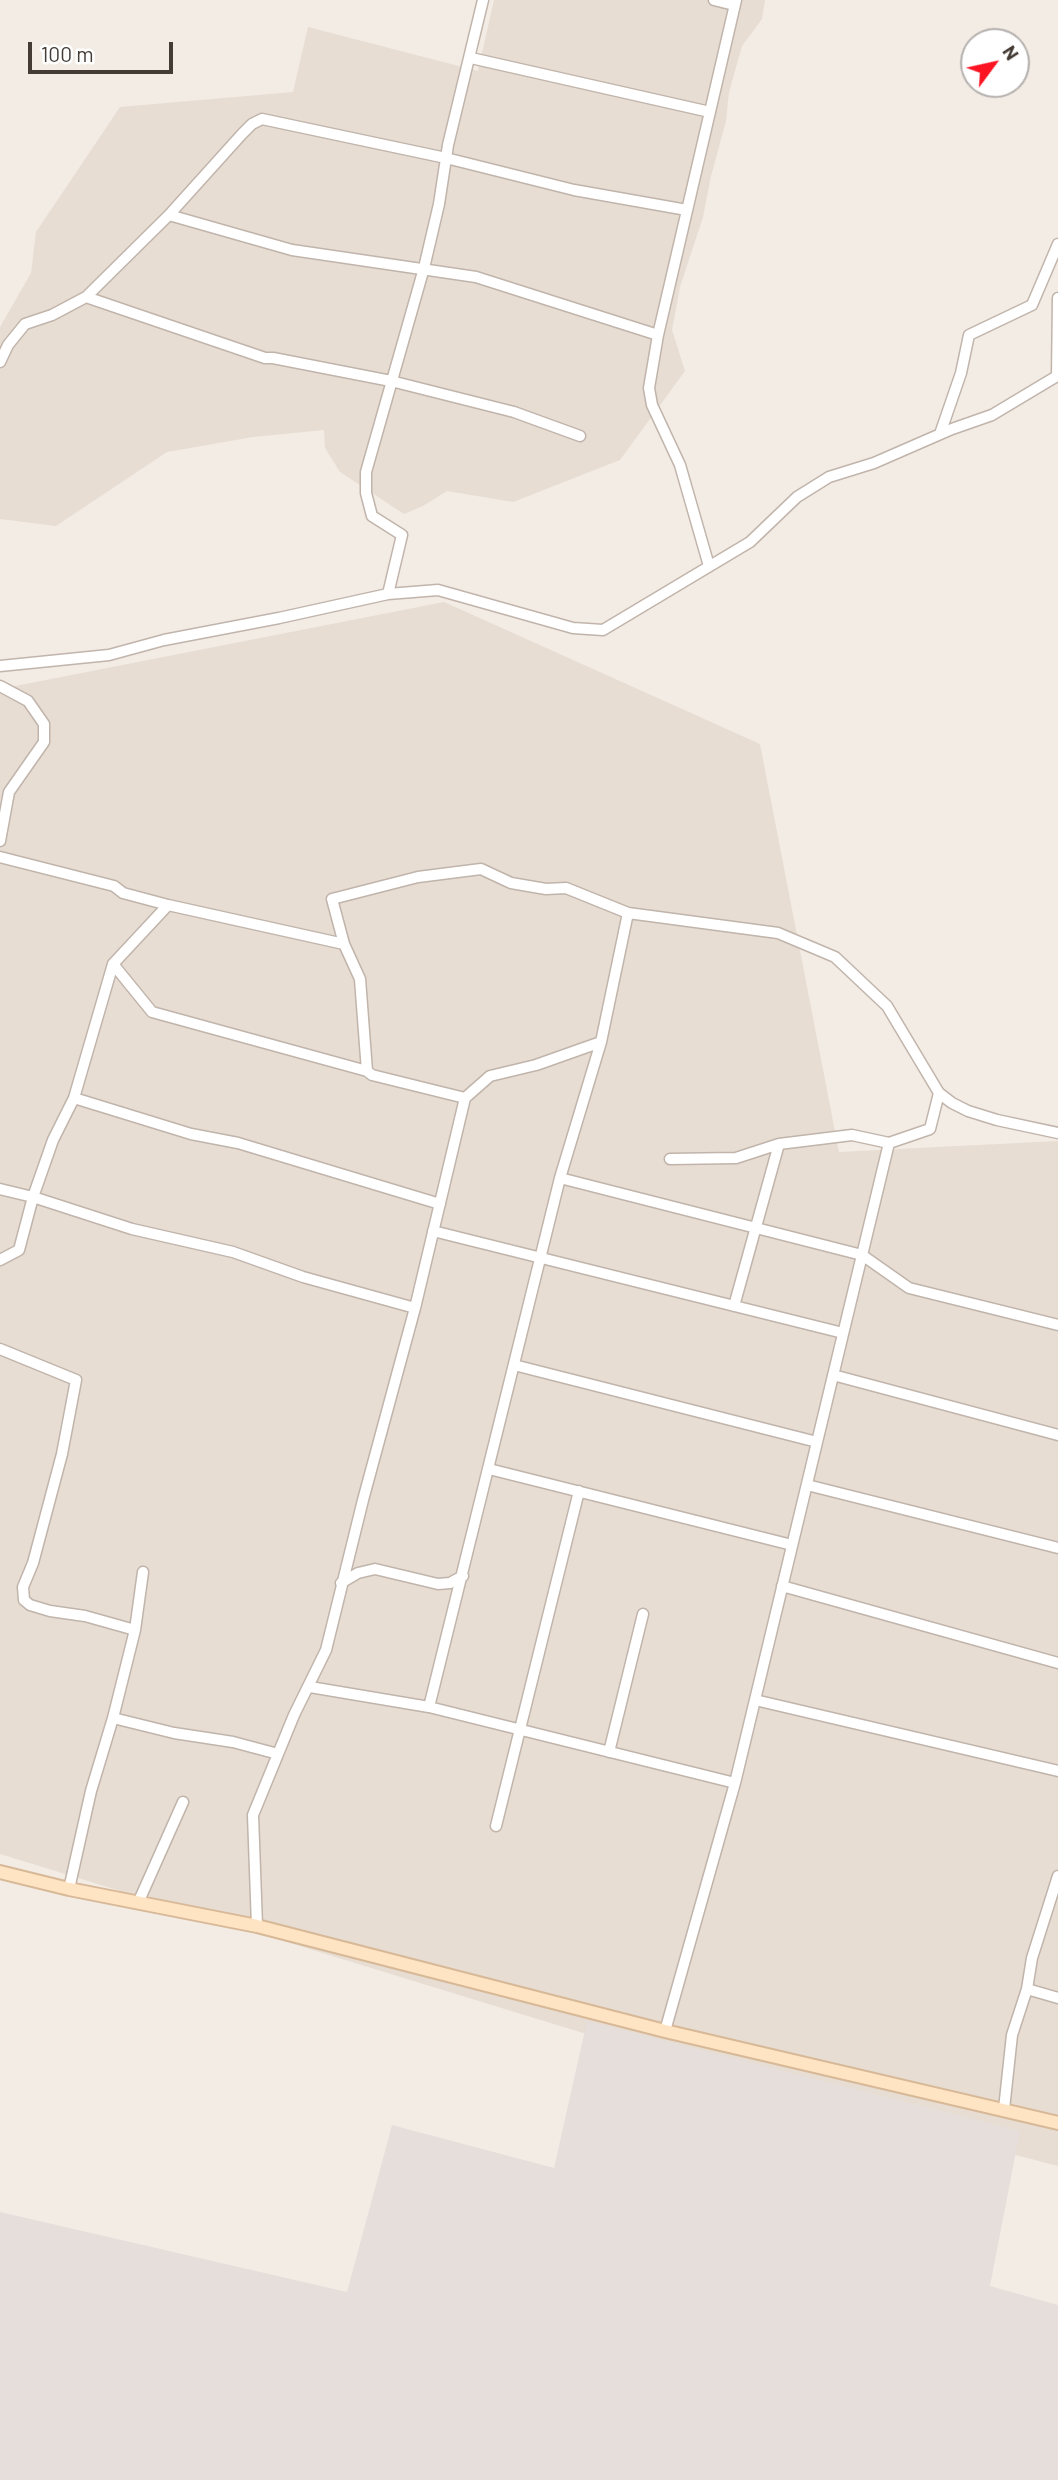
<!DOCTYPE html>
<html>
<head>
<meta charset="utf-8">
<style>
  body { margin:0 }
  #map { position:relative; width:1058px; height:2480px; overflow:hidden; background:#f3ece5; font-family:Barlow,sans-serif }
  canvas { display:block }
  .north { position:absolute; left:960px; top:28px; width:70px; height:70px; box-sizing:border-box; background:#fff; border:2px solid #b5b1ae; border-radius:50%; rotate:57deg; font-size:19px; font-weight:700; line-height:28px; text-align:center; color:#453b35 }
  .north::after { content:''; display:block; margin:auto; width:24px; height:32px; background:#fc1423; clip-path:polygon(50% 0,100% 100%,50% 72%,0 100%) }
  .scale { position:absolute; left:28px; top:42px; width:145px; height:32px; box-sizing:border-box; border:4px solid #453b35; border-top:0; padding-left:9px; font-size:21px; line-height:24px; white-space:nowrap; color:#453b35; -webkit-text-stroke:5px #fff; paint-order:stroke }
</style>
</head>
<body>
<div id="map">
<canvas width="1058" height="2480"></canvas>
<div class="north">N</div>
<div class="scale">100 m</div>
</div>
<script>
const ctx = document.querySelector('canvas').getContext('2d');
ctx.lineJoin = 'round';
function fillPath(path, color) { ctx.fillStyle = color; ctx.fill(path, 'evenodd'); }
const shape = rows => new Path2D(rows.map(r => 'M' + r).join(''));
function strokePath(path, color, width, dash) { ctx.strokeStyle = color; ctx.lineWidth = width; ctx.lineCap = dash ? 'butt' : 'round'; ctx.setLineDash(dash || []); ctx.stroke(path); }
const residential = shape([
  [494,0,765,0,762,19,742,46,729,92,726,121,711,176,703,217,680,287,672,330,685,371,620,460,513,502,447,491,423,506,404,514,340,472,325,448,324,430,253,437,167,452,56,526,0,519,0,327,31,273,36,232,120,107,293,92,308,27,478,71],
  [444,602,760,744,839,1152,1058,1141,1058,2166,785,2095,0,1854,0,689]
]);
const industrial = shape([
  [587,2021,1020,2131,990,2286,1058,2305,1058,2480,0,2480,0,2212,347,2292,392,2125,554,2168]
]);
const street = shape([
  [714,0,734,5],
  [471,58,710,112],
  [169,215,292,250,476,277,658,335],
  [86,297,265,358,273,358,391,381,514,412,580,436],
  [0,362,8,345,25,324,52,315,86,297,169,215,242,134,252,124,262,119,446,158,574,190,687,210],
  [940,434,961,373,969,335,1032,305,1058,244],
  [709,566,680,465,652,405,649,388,658,335,736,0],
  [388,594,402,535,372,516,366,493,366,472,424,268,439,204,448,145,483,0],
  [0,666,109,655,164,640,279,618,388,594,438,590,573,628,603,630,750,542,797,497,829,477,874,463,952,429,992,415,1057,376,1058,298],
  [0,686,28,701,44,724,44,742,9,792,0,841],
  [0,857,114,886,123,893,168,905,344,944,332,899,418,877,481,869,511,883,546,889,566,888,628,913,778,933,835,957,887,1006,939,1093,952,1103,968,1111,997,1120,1058,1133],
  [344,944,360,979,367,1071],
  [113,964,152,1012,367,1071,372,1075,465,1098],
  [74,1098,191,1134,238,1143,440,1204],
  [670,1159,736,1158,779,1144,852,1135,889,1143,930,1129,939,1093],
  [560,1178,862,1255,909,1288,1058,1325],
  [0,1189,33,1197,132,1229,233,1252,303,1277,415,1308],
  [433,1231,843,1333],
  [0,1260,19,1250,33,1197,53,1140,74,1098,113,964,168,905],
  [734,1306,779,1144],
  [0,1349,76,1380,62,1454,33,1563,23,1587,24,1600,30,1605,50,1611,85,1616,135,1630],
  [514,1365,817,1442],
  [833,1375,1058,1435],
  [489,1469,792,1545],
  [807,1485,1058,1548],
  [341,1583,358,1573,375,1569,438,1584,450,1583,463,1576],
  [782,1586,1058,1663],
  [310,1687,429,1707,735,1783],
  [755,1700,1058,1771],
  [429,1707,560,1178,601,1042,628,913],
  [113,1718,174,1733,233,1742,278,1754],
  [609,1752,643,1614],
  [496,1826,579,1491],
  [69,1889,91,1791,113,1718,135,1630,143,1572],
  [138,1903,183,1802],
  [257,1926,253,1815,294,1715,326,1650,363,1500,415,1308,465,1098,490,1076,536,1065,601,1042],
  [1027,1989,1058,1998],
  [665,2031,735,1783,889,1143],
  [1004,2109,1012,2035,1027,1989,1032,1958,1058,1876]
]);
const secondary = shape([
  [0,1872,69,1889,257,1926,665,2031,1058,2123]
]);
fillPath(residential, '#e7ddd3');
fillPath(industrial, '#e5deda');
strokePath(street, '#c1b4ab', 13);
strokePath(secondary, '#d7b897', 16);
strokePath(street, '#fff', 10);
strokePath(secondary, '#ffe4c3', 12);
</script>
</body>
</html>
